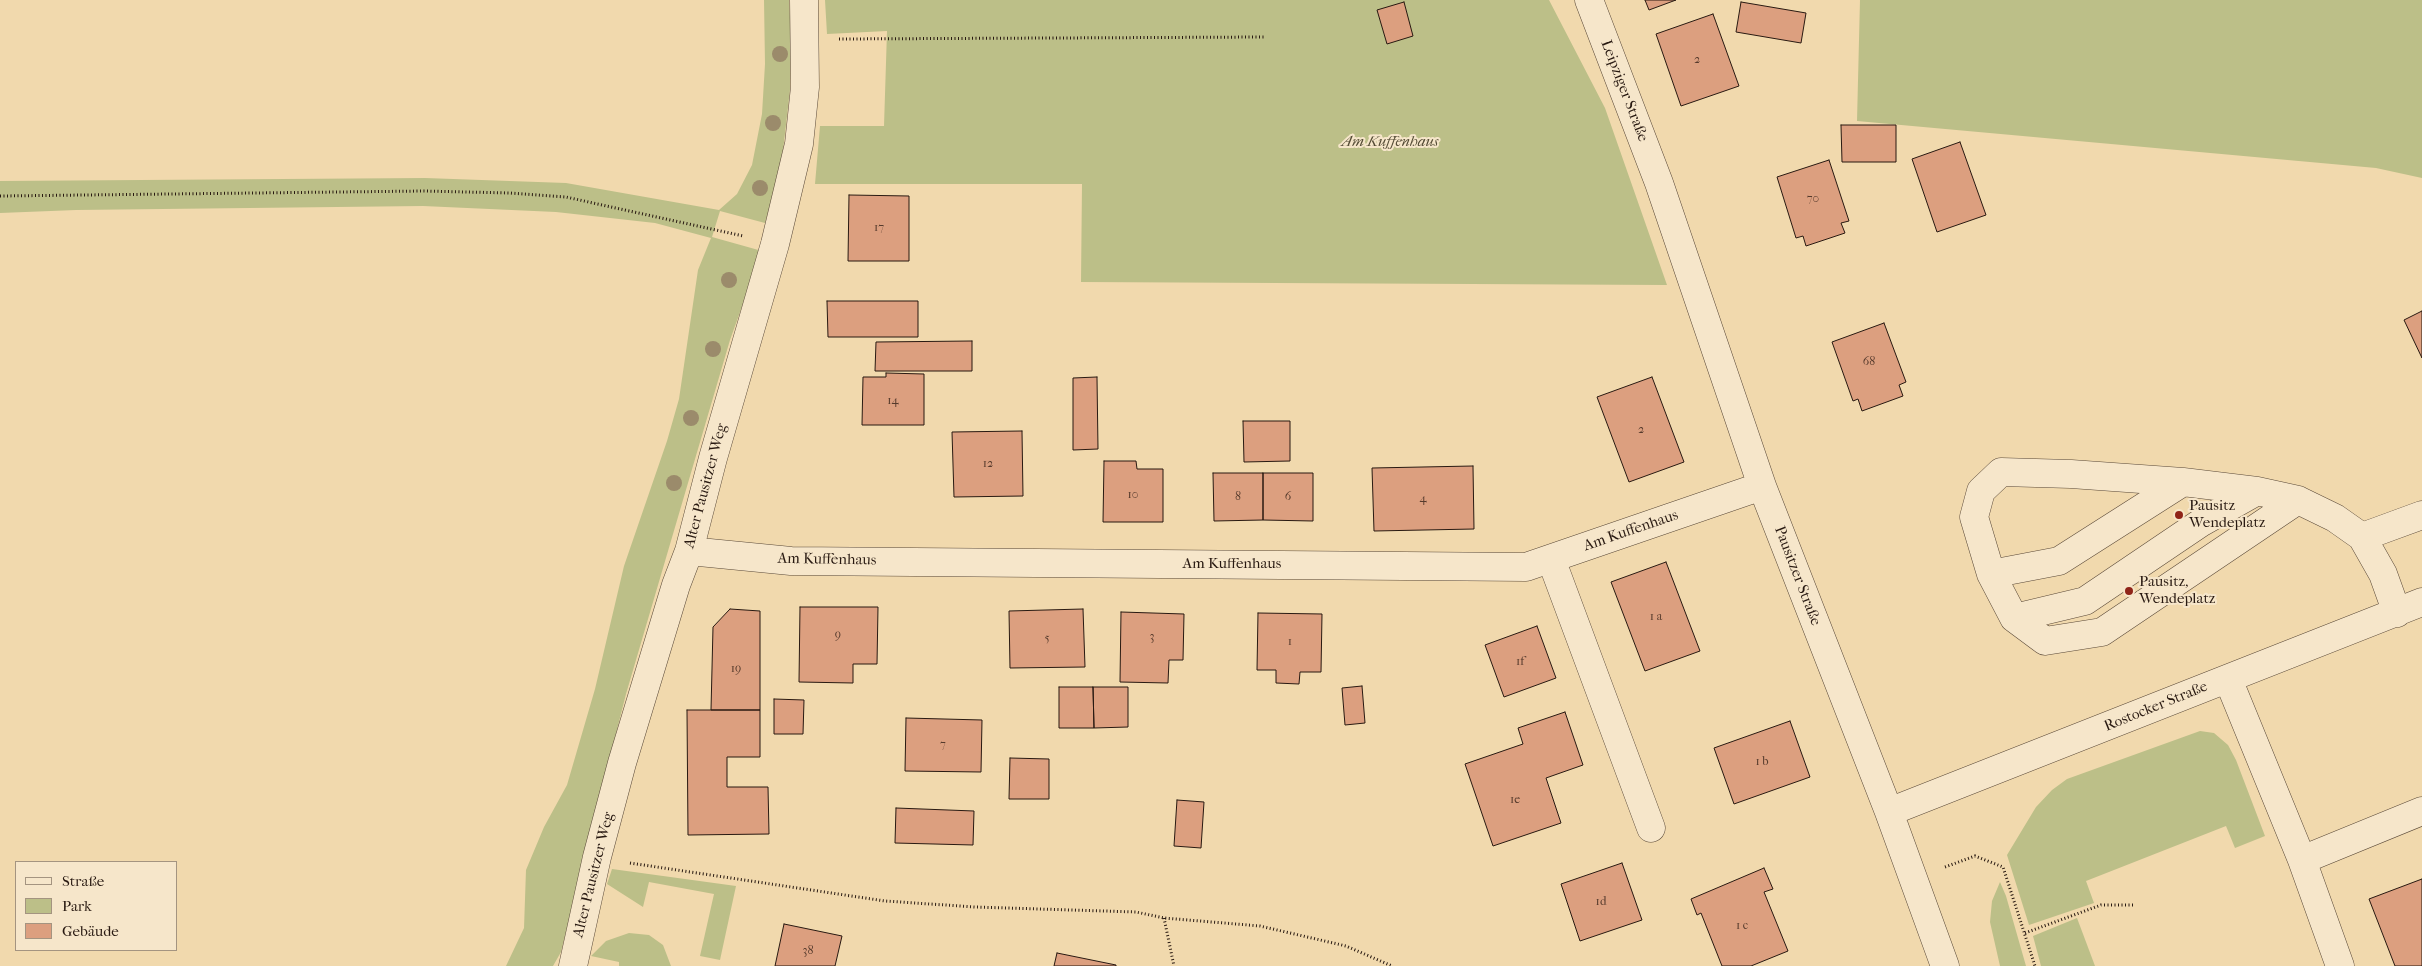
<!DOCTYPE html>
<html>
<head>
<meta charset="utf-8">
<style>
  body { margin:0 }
  #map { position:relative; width:2422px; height:966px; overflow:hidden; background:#f1d9ad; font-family:"IM FELL French Canon",serif }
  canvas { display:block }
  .legend { position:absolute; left:15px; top:861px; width:162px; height:90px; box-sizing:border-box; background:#f6e6ca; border:1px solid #a49480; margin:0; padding:6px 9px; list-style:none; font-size:15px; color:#281911 }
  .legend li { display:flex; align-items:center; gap:10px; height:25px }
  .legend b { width:25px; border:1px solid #a49480 }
</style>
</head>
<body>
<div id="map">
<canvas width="2422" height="966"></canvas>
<ul class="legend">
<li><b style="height:6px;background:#f6e6ca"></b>Straße</li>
<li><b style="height:14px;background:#bcbf88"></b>Park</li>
<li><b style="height:14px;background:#dc9f7f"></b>Gebäude</li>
</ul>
</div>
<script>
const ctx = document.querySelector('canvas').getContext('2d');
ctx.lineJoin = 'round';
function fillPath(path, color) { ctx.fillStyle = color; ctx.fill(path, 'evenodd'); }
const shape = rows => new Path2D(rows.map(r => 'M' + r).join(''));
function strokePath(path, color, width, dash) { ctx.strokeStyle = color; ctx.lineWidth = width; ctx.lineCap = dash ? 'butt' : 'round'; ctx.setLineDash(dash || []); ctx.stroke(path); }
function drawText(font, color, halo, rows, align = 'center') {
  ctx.font = font + ' "IM FELL French Canon",serif'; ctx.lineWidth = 4; ctx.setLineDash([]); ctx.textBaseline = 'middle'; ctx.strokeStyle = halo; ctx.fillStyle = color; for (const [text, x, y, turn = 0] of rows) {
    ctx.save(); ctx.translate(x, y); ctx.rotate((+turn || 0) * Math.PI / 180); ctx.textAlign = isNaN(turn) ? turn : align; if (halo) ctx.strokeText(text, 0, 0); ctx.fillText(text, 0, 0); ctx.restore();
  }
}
const green = shape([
  [764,0,789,0,791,35,790,90,781,168,765,223,720,211,712,237,762,251,730,340,626,694,561,952,553,966,506,966,524,928,526,870,544,827,567,785,595,689,624,566,667,441,679,399,698,270,711,238,655,223,556,212,423,206,76,210,0,213,0,181,425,178,566,183,719,210,737,194,752,165,762,114,765,64],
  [825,0,1549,0,1605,108,1667,285,1081,282,1082,184,815,184,820,126,884,126,887,31,827,34],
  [1860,0,2422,0,2422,178,2376,168,1857,121],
  [2200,731,2214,733,2228,745,2236,760,2265,836,2235,848,2226,826,2086,881,2094,903,2029,925,2007,855,2036,807,2052,790,2067,779],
  [612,869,736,886,720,960,700,956,714,894,649,882,643,907,607,884],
  [2000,882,2006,896,2026,966,2000,966,1990,922,1992,901],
  [2077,918,2095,966,2041,966,2033,936],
  [629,933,649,935,663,945,671,966,619,966,619,962,591,956,606,941]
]);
const building = shape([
  [1645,0,1676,0,1649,10,1645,0],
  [1404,2,1413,36,1387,44,1377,10,1404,2],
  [1741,2,1806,13,1801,43,1736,32,1741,2],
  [1713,14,1739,86,1681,106,1656,34,1713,14],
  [1841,125,1896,125,1896,162,1842,162,1841,125],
  [1960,142,1986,215,1937,232,1912,159,1960,142],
  [1829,160,1849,221,1841,223,1845,233,1806,246,1803,236,1796,238,1777,177,1829,160],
  [849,195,909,196,909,261,848,261,849,195],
  [827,301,918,301,918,337,828,337,827,301],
  [2422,311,2422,358,2404,320,2422,311],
  [1884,323,1906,382,1899,385,1903,396,1862,411,1858,399,1853,401,1832,342,1884,323],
  [972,341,972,371,875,371,876,342,972,341],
  [886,373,924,374,924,425,862,425,863,377,886,377,886,373],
  [1097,377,1098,449,1073,450,1073,378,1097,377],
  [1652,377,1684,462,1629,482,1597,397,1652,377],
  [1243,421,1290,421,1290,461,1244,462,1243,421],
  [1022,431,1023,496,954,497,952,432,1022,431],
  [1104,461,1136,461,1137,469,1163,469,1163,522,1103,522,1104,461],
  [1473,466,1474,529,1374,531,1372,468,1473,466],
  [1213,473,1263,473,1263,520,1214,521,1213,473],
  [1263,473,1313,473,1313,521,1263,520,1263,473],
  [1666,562,1700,651,1645,671,1611,582,1666,562],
  [800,607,878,607,877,664,853,664,853,683,799,682,800,607],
  [730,609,760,611,760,710,711,710,713,627,730,609],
  [1083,609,1085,667,1010,668,1009,611,1083,609],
  [1121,612,1184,614,1183,660,1169,660,1168,683,1120,682,1121,612],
  [1258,613,1322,614,1321,672,1300,672,1299,684,1276,683,1276,670,1257,670,1258,613],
  [1537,626,1556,678,1504,697,1485,645,1537,626],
  [1362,686,1365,723,1345,725,1342,688,1362,686],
  [1059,687,1093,687,1094,728,1059,728,1059,687],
  [1093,687,1128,687,1128,727,1094,728,1093,687],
  [774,699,804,700,803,734,774,734,774,699],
  [687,710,760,710,760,757,727,757,727,787,768,787,769,834,688,835,687,710],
  [1565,712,1583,765,1546,778,1561,823,1493,846,1465,764,1523,744,1518,728,1565,712],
  [906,718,982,720,981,772,905,771,906,718],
  [1790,721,1810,777,1734,804,1714,748,1790,721],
  [1010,758,1049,759,1049,799,1009,799,1010,758],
  [1177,800,1204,802,1201,848,1174,846,1177,800],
  [896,808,974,811,973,845,895,843,896,808],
  [1622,863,1642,920,1580,941,1561,884,1622,863],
  [1764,868,1773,889,1764,892,1788,951,1751,966,1722,966,1701,913,1697,915,1691,899,1764,868],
  [2422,879,2422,966,2395,966,2369,899,2422,879],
  [784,924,842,936,835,966,775,966,784,924],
  [1057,953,1116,965,1116,966,1054,966,1057,953]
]);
const path = shape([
  [839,39,1264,37],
  [0,196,424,191,510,193,566,197,743,236],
  [630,863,885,901,975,907,1136,912,1164,918,1260,926,1346,946,1392,966],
  [1945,867,1975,856,2003,867,2035,966],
  [1164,918,1174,966],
  [2025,933,2101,905,2134,905]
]);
const minor = shape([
  [1589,0,1659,183,1762,486,1889,812,1945,966],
  [2298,500,2102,632,2045,641,2014,618,1991,574,1974,517,1981,491,2001,472,2071,474,2183,482,2257,491,2298,500,2335,518,2362,537,2383,574,2397,613],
  [2362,537,2422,515],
  [689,551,791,561,1526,567,1762,486],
  [1551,559,1651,828],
  [1991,574,2059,561,2183,482],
  [2014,618,2085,601,2202,522,2257,491],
  [2228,679,2302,860,2340,966],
  [1889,812,2422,602],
  [2302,860,2422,811],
  [573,966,597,857,622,763,676,585,689,551,713,458,775,244,799,144,805,87,804,0]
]);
const trees = [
  [780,54],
  [773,123],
  [760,188],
  [729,280],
  [713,349],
  [691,418],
  [674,483]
];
const markers = [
  [2179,515,5,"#8f2418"],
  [2129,591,5,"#8f2418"]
];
const numberNames = [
  ["2",1697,60],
  ["70",1813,199],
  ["17",879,228],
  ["68",1869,362],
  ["14",893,401],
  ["2",1641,430],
  ["12",988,464],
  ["10",1133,495],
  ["8",1238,497],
  ["6",1288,497],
  ["4",1423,499],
  ["1 a",1656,617],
  ["9",838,635],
  ["3",1152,637],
  ["5",1047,639],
  ["1",1290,642],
  ["1f",1520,662],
  ["19",736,669],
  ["7",943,745],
  ["1 b",1762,762],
  ["1e",1515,800],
  ["1d",1601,902],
  ["1 c",1742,926],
  ["38",808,951]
];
const streetNames = [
  ["Leipziger Straße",1624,91,69],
  ["Alter Pausitzer Weg",706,486,-75],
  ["Am Kuffenhaus",1631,531,-19],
  ["Am Kuffenhaus",827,560,1],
  ["Am Kuffenhaus",1232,564],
  ["Pausitzer Straße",1797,576,69],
  ["Rostocker Straße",2156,707,-22],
  ["Alter Pausitzer Weg",594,875,-76]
];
const parkNames = [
  ["Am Kuffenhaus",1390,142]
];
const poiNames = [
  ["Pausitz",2189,506],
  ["Wendeplatz",2189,523],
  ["Pausitz,",2139,582],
  ["Wendeplatz",2139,599]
];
fillPath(green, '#bcbf88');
fillPath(building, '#dc9f7f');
strokePath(building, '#281911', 1);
strokePath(minor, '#5a4938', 29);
strokePath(path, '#281911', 3, [1, 2.5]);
strokePath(minor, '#f6e6ca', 28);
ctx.fillStyle = '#9b8b6b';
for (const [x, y] of trees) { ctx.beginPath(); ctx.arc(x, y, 8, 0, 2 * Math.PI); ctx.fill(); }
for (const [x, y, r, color] of markers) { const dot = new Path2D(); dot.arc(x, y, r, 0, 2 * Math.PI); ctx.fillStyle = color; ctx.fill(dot); strokePath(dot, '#f6e6ca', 2); }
drawText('12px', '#553a2c', null, numberNames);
drawText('15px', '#281911', '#f6e6ca', streetNames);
drawText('italic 15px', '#544b35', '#f6e6ca', parkNames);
drawText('15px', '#281911', '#f6e6ca', poiNames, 'left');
</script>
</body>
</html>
